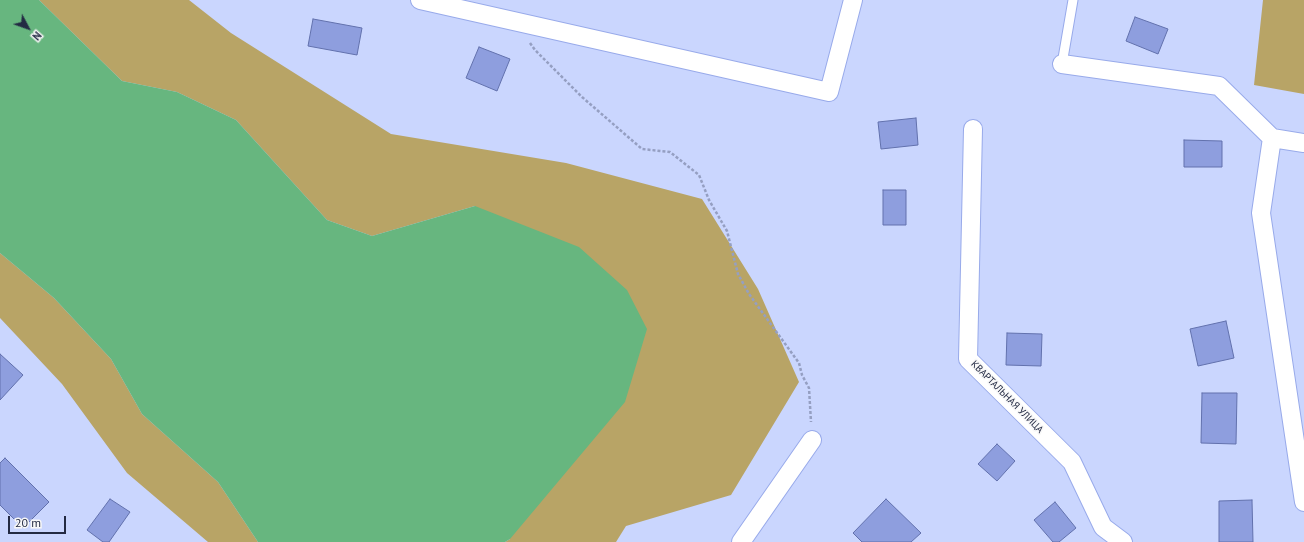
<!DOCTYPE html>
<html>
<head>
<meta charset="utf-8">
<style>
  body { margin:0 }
  #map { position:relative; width:1304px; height:542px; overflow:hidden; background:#cad6fe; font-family:"PT Sans",sans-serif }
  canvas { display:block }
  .north { position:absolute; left:8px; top:8px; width:40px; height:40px; -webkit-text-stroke:3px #f8f8f8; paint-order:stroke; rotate:131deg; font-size:11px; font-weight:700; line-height:16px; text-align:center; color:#232a43 }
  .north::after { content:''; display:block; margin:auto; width:14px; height:18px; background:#232a43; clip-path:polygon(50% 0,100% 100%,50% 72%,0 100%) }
  .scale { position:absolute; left:8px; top:516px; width:58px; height:18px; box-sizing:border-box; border:2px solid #232a43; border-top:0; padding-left:5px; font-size:12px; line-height:14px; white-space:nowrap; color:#232a43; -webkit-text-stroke:3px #f8f8f8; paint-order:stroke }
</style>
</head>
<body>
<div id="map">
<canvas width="1304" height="542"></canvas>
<div class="north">N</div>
<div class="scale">20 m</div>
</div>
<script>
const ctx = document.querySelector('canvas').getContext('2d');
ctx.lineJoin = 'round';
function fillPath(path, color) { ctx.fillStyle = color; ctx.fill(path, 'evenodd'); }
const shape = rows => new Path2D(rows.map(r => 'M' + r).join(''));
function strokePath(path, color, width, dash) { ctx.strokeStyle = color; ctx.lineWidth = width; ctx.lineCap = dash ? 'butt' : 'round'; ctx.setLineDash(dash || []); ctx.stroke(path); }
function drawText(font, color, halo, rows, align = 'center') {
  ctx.font = font + ' "PT Sans",sans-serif'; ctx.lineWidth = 3; ctx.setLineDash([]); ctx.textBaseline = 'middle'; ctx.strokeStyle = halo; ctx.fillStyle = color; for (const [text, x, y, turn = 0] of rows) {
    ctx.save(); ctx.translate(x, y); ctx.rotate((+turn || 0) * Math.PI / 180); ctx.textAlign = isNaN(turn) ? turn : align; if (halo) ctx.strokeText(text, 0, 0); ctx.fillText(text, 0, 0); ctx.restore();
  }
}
const green = shape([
  [39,0,189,0,231,33,391,134,566,163,702,199,758,289,799,382,731,495,626,526,616,542,505,542,510,539,475,206,372,236,327,220,236,120,177,92,122,81],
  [1263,0,1304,0,1304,94,1254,85],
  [0,253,54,298,111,359,142,414,218,482,258,542,208,542,127,473,62,384,0,318]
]);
const water = shape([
  [0,0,39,0,122,81,177,92,236,120,327,220,372,236,475,206,579,247,627,290,647,329,625,402,510,539,505,542,258,542,218,482,142,414,111,359,54,298,0,253]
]);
const building = shape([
  [1135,17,1168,29,1158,54,1126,41,1135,17],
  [313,19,362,28,357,55,308,46,313,19],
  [479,47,510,59,497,91,466,78,479,47],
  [916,118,918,145,881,149,878,122,916,118],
  [1184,140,1222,141,1222,167,1184,167,1184,140],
  [883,190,906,190,906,225,883,225,883,190],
  [1226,321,1234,358,1198,366,1190,329,1226,321],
  [1007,333,1042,334,1041,366,1006,365,1007,333],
  [0,354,23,375,0,400,0,354],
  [1202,393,1237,393,1236,444,1201,443,1202,393],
  [997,444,1015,461,997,481,978,464,997,444],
  [5,458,49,502,23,528,0,505,0,463,5,458],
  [110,499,130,512,109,542,103,542,87,530,110,499],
  [886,499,921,533,911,542,862,542,853,533,886,499],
  [1252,500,1253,542,1219,542,1219,501,1252,500],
  [1055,502,1076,528,1059,542,1053,542,1034,520,1055,502]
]);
const path = shape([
  [530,43,535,50,582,97,642,149,670,152,699,175,709,200,727,231,738,274,749,294,799,363,802,375,809,388,811,422]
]);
const service = shape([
  [1062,64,1073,0]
]);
const minor = shape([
  [420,0,829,92,853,0],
  [1062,64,1219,86,1272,138,1304,143],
  [973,129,968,359,1072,462,1103,527,1123,542],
  [1272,138,1261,213,1304,502],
  [741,542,812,440]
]);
const streetNames = [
  ["КВАРТАЛЬНАЯ УЛИЦА",1007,397,45]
];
fillPath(green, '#b8a466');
fillPath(water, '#67b67f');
fillPath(building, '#8e9ede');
strokePath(building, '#6271ad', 1);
strokePath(service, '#98aaea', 11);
strokePath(minor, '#98aaea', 20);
strokePath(path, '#959fc2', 2.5, [3, 2]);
strokePath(service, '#fff', 9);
strokePath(minor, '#fff', 18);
drawText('10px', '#232a43', '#f8f8f8', streetNames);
</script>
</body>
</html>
